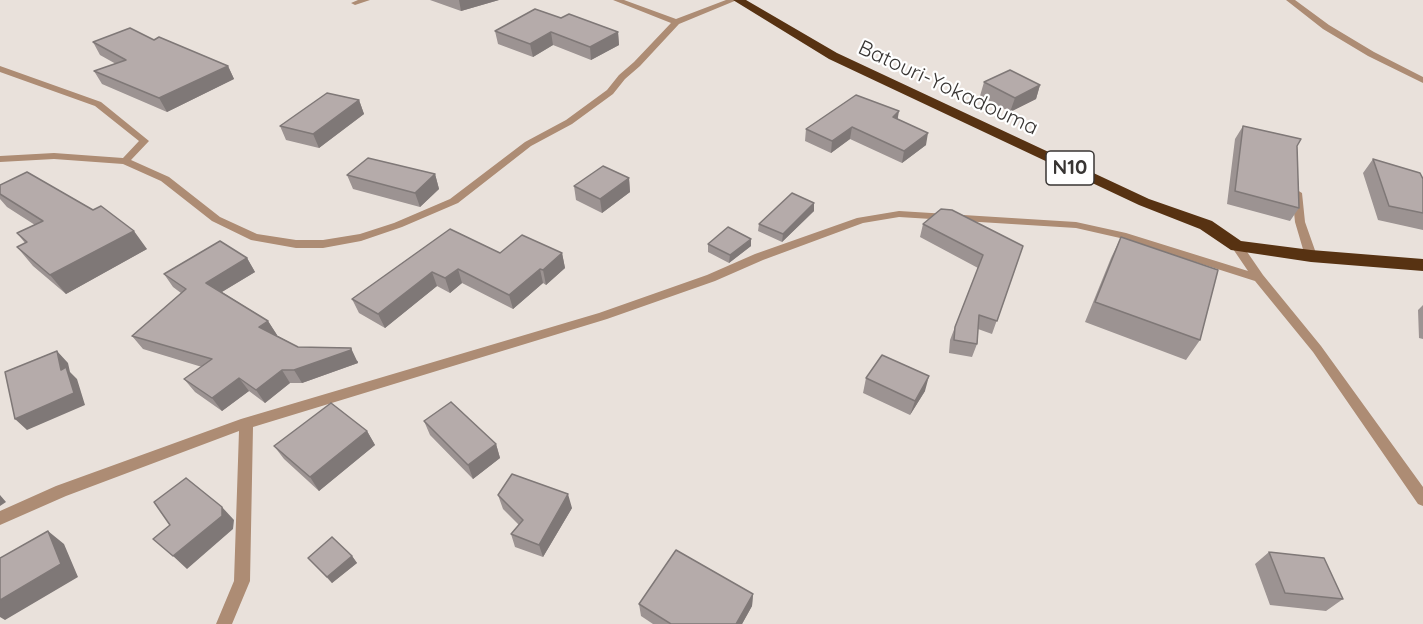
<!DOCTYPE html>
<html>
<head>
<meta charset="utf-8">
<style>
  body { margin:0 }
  canvas { display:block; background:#e9e1db }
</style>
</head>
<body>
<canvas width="1423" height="624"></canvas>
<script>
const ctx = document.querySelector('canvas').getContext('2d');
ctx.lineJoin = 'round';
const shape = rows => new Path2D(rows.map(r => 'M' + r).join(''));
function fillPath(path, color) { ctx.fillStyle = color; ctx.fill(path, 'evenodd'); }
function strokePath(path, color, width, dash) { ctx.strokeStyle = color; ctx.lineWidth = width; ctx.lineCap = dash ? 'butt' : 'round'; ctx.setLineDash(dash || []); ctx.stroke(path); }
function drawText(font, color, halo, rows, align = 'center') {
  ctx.font = font + ' Quicksand,sans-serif'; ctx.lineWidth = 4.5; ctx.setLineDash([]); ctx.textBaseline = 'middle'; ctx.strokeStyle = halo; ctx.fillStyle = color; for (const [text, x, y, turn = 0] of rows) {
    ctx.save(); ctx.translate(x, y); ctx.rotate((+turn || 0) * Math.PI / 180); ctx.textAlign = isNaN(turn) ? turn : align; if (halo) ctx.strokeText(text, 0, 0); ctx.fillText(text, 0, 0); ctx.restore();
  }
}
const street = shape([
  [358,0,370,0,355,5,351,3,358,0],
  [613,0,624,0,676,19,726,0,737,0,679,24,640,66,625,79,613,94,572,124,531,146,458,203,402,227,361,241,323,248,296,248,251,240,212,221,161,181,123,164,54,159,0,162,0,156,54,153,123,158,139,141,95,106,0,72,0,66,101,102,149,141,131,160,169,177,220,217,257,234,296,240,323,240,360,234,394,223,450,199,525,142,566,120,607,90,619,75,634,62,671,23,613,0],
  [1286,0,1295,0,1329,25,1374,52,1423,77,1423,83,1368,56,1323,29,1286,0],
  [1297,190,1302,193,1305,222,1317,256,1311,260,1305,256,1295,222,1292,193,1297,190],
  [899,211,1076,222,1126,233,1248,271,1231,246,1237,242,1241,243,1263,275,1321,346,1423,487,1423,506,1418,504,1313,352,1255,281,1120,238,1076,228,899,217,863,223,763,260,715,281,607,319,253,427,250,581,232,624,216,624,234,581,239,431,66,496,0,525,0,511,56,486,241,419,599,313,707,275,755,254,857,218,899,211]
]);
const highway = shape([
  [733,0,746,0,837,53,1149,199,1212,221,1241,241,1311,250,1423,259,1423,271,1311,262,1231,250,1200,229,1139,205,829,59,733,0]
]);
const wall = shape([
  [430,0,499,0,461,11],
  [561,18,618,32,619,45,591,60,553,45,533,57,498,44,495,31],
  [154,40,228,66,234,79,167,112,102,84,94,71,116,64,100,55,93,42],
  [984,82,1040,85,1036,99,1010,112,980,96],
  [359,100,364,114,319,148,286,140,280,126],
  [897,119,926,145,902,163,850,139,831,153,805,141,806,129],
  [1243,126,1297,146,1299,208,1290,221,1227,204,1235,139],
  [1373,159,1423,179,1423,230,1378,220,1363,173],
  [435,174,439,189,420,207,353,189,347,175],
  [629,178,630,192,602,213,576,200,574,186],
  [0,185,147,249,66,294,33,266,17,247,25,243,17,233,35,225,7,207,0,199],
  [814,203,814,211,782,242,758,231,759,224],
  [923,224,1023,246,992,334,978,329,977,344,972,357,949,353,950,340,955,327,978,268,920,237],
  [450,229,500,253,562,253,565,268,546,285,543,283,513,309,462,283,450,293,437,286,385,328,359,313,352,299],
  [1121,237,1200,340,1186,360,1085,322,1111,258],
  [708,244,751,246,729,263,708,252],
  [247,258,255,272,222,292,268,321,277,335,276,335,298,347,358,361,358,363,302,383,290,383,265,403,249,391,222,411,195,392,184,379,202,367,143,349,132,336,181,293,173,287,164,274],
  [1423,305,1423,339,1419,338,1418,310],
  [866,378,925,391,910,415,863,393],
  [424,421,496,444,500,458,473,479,430,435],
  [367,431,375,445,319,491,284,459,274,446],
  [498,495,572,508,543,557,515,547,511,534,519,525,503,509],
  [1269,552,1343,599,1326,611,1270,605,1255,564],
  [352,556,357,563,332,583,308,558],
  [753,594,752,606,742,624,653,624,641,616,639,604]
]);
const shadedWall = shape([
  [459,0,499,0,461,11],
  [551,32,553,45,533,57,530,44],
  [618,32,619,45,591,60,590,47],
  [228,66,234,79,167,112,159,98],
  [1040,85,1036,99,1010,112,1015,98],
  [359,100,364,114,319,148,313,134],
  [899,111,897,123,893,117],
  [852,127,850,139,831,153,832,141],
  [928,133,926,145,902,163,904,151],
  [435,174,439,189,420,207,415,193],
  [629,178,630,192,602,213,600,199],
  [814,203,814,211,782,242,783,234],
  [134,231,147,249,66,294,50,275],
  [751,239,751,246,729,263,730,255],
  [562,253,565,268,546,285,543,270],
  [247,258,255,272,215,296,206,283],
  [458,269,462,283,450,293,445,278],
  [540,269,543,283,513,309,509,295],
  [432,272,437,286,385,328,378,314],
  [268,321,277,335,268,341,259,327],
  [351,348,358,363,302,383,294,370],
  [57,351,68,363,70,372,77,379,85,405,27,430,15,419,61,370],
  [282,370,290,383,265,403,256,390],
  [929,376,925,391,910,415,915,401],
  [239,378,249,391,222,411,212,398],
  [367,431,375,445,319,491,310,477],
  [496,444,500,458,473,479,468,465],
  [568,494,572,508,543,557,539,545],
  [0,495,6,502,0,506],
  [222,507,234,520,233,529,187,569,173,556],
  [48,531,64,544,78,577,5,620,0,617,0,600],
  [352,556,357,563,332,583,327,577],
  [753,594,752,606,742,624,736,624]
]);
const building = shape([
  [535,9,561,18,569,14,618,32,590,47,551,32,530,44,495,31,535,9],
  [130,28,154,40,159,37,228,66,159,98,94,71,126,60,93,42,130,28],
  [1010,70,1040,85,1015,98,984,82,1010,70],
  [327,93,359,100,313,134,280,126,327,93],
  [856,95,899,111,893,117,928,133,904,151,852,127,832,141,806,129,856,95],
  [1243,126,1301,139,1297,146,1299,208,1235,191,1243,126],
  [368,158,435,174,415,193,347,175,368,158],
  [1373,159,1420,173,1423,179,1423,213,1389,206,1373,159],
  [603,166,629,178,600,199,574,186,603,166],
  [27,172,93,210,101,206,134,231,50,275,17,247,27,242,17,233,43,221,0,194,0,185,27,172],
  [792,193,814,203,783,234,759,224,792,193],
  [941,209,952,210,1023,246,997,321,979,315,977,344,954,340,955,327,983,255,923,224,941,209],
  [728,227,751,239,730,255,708,244,728,227],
  [450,229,500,253,522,235,562,253,543,270,540,269,509,295,458,269,445,278,432,272,378,314,352,299,450,229],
  [1121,237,1218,270,1200,340,1095,302,1121,237],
  [220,241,247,258,206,283,268,321,259,327,298,347,351,348,351,350,294,370,282,370,256,390,239,378,212,398,184,379,212,359,132,336,186,289,164,274,220,241],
  [57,351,61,370,66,367,74,393,15,419,5,372,57,351],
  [882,355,929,376,915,401,866,378,882,355],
  [451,402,496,444,468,465,424,421,451,402],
  [331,403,367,431,310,477,274,446,331,403],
  [512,474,568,494,539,545,511,534,523,520,498,495,512,474],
  [186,478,222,507,222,516,173,556,153,539,170,525,154,502,186,478],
  [48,531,61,564,0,600,0,558,48,531],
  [332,537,352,556,327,577,308,558,332,537],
  [676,550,753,594,736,624,671,624,639,604,676,550],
  [1269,552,1324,558,1343,599,1285,593,1269,552]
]);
const shields = [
  [1070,168,48]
];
const shieldNames = [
  ["N10",1070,168]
];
const streetNames = [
  ["Batouri-Yokadouma",948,88,25]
];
fillPath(street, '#ad8c74');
fillPath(highway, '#573212');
fillPath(wall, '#9c9392');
fillPath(shadedWall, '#7f7877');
fillPath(building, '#b5abaa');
strokePath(building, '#7f7877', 1.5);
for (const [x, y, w] of shields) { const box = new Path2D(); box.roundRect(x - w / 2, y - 17, w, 34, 4.5); ctx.fillStyle = '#fff'; ctx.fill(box); strokePath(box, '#383533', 1.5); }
drawText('bold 20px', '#383533', null, shieldNames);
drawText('21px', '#383533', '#fff', streetNames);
</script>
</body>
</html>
